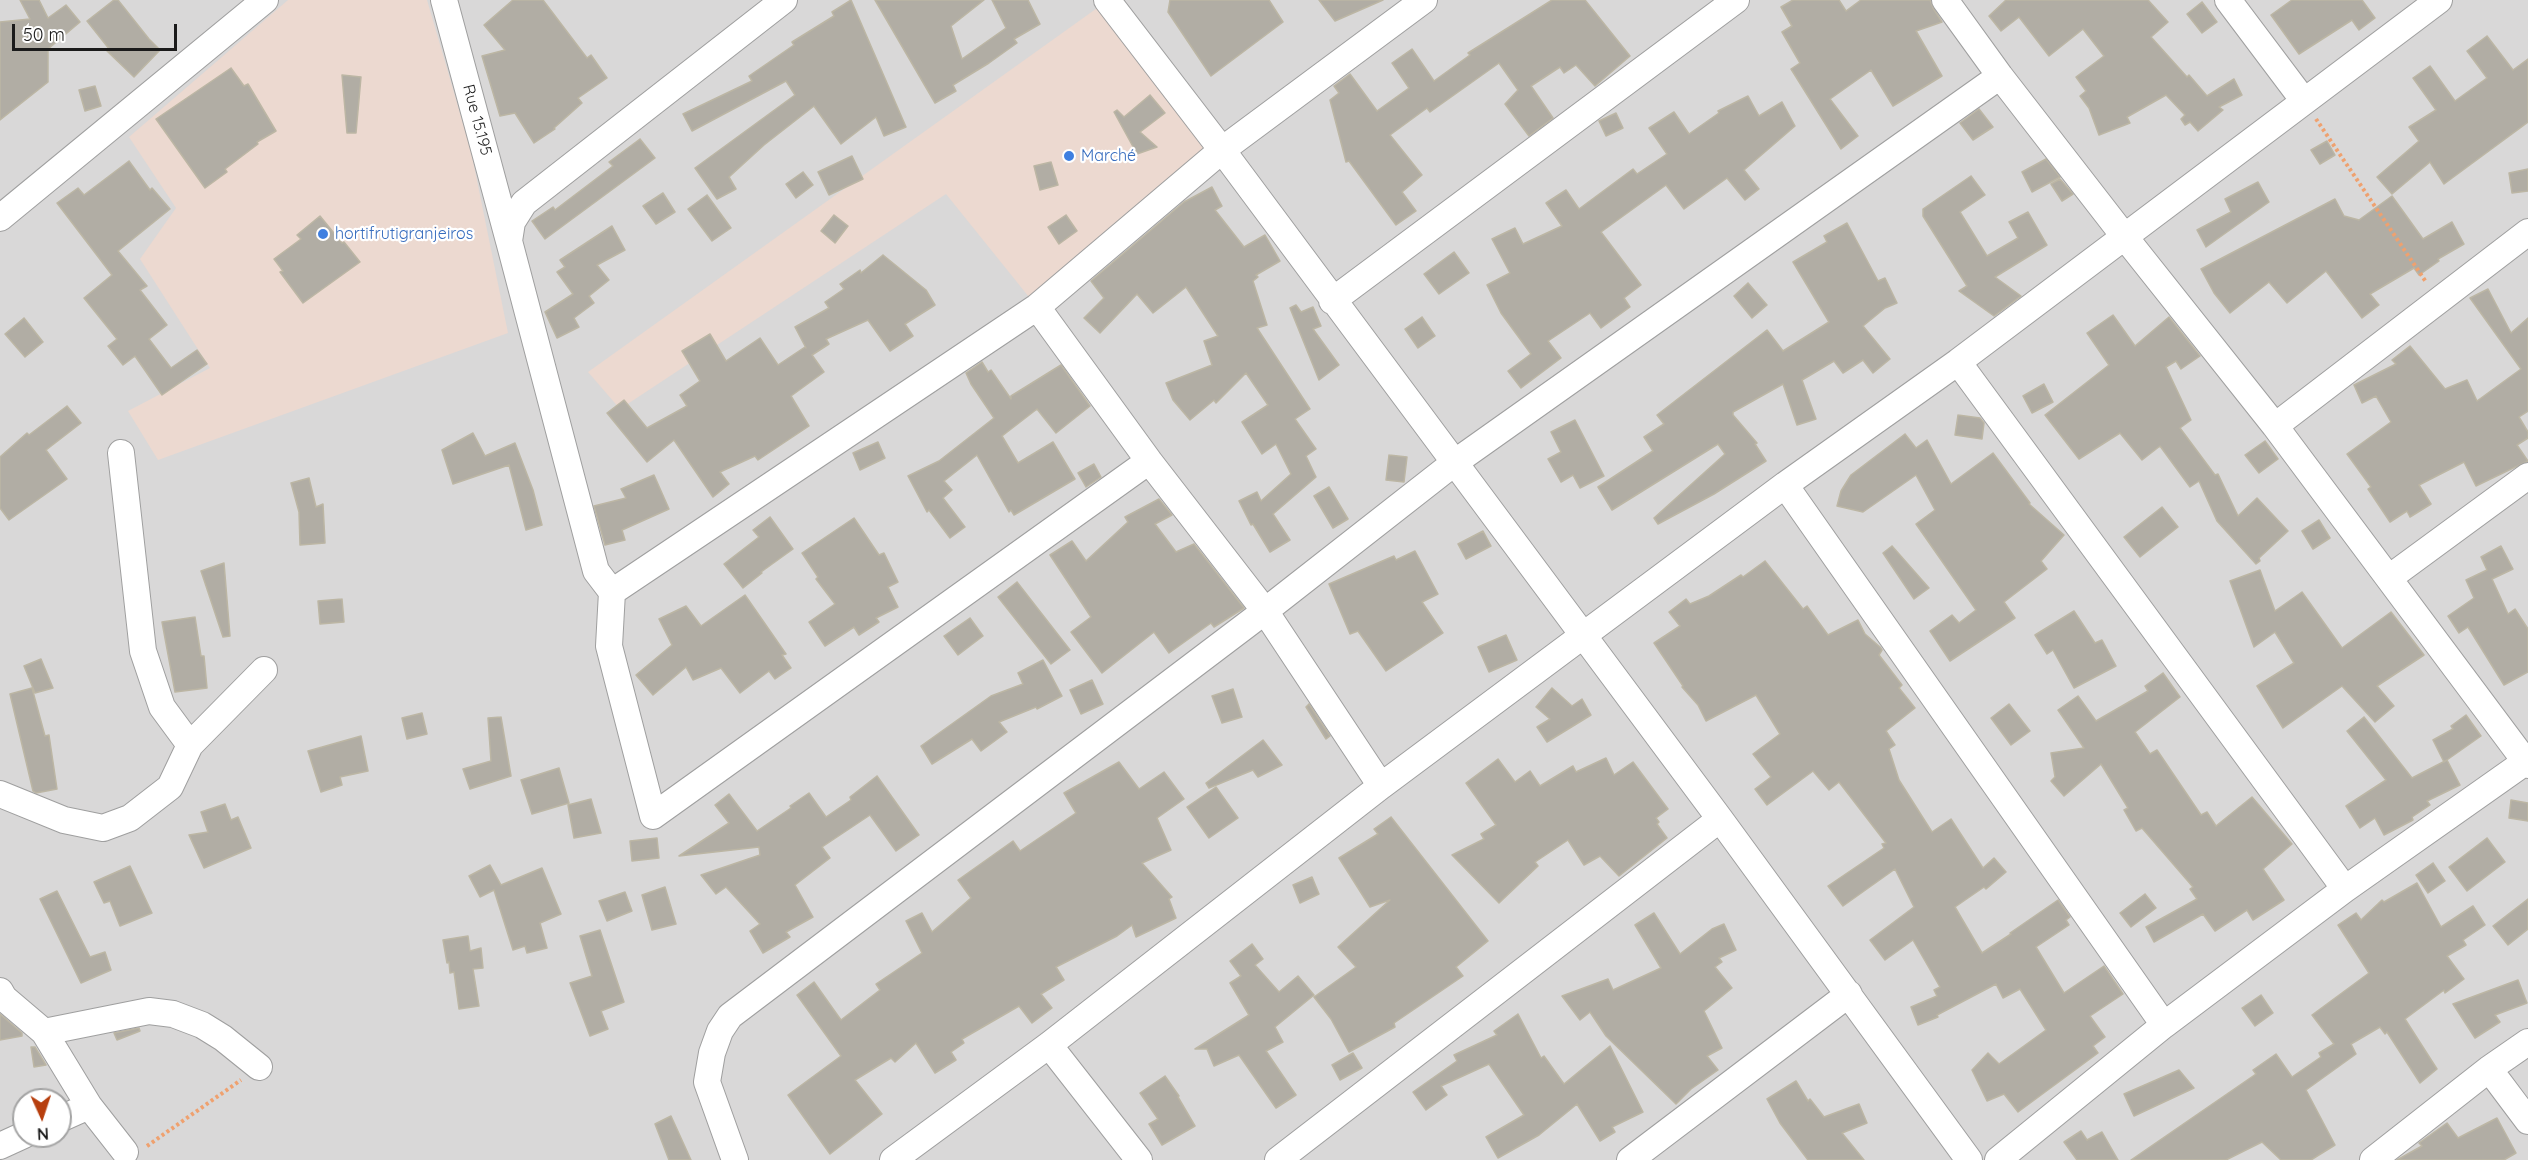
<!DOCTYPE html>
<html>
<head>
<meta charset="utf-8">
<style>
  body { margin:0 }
  #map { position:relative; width:2528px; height:1160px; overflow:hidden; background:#ecebe1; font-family:Quicksand,sans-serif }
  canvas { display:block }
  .north { position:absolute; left:12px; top:1088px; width:60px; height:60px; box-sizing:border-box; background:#fff; border:2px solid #a4a4a4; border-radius:50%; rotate:177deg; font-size:16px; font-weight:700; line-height:24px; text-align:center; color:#1b1b1b }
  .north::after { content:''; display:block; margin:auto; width:21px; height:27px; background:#b73f0e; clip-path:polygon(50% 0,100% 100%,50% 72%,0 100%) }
  .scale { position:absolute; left:12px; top:24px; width:165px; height:27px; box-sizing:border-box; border:3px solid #1b1b1b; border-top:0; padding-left:8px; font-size:18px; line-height:21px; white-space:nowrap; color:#1b1b1b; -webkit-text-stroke:4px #fff; paint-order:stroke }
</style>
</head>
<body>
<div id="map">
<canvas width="2528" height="1160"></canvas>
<div class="north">N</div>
<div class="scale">50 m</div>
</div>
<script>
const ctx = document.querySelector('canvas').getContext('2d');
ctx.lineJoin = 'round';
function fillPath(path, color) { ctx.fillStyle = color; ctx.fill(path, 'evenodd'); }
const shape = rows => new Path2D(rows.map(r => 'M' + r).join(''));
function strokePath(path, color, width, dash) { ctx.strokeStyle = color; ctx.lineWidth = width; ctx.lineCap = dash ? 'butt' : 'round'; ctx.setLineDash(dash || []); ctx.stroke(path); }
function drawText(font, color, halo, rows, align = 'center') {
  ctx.font = font + ' Quicksand,sans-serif'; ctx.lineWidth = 4.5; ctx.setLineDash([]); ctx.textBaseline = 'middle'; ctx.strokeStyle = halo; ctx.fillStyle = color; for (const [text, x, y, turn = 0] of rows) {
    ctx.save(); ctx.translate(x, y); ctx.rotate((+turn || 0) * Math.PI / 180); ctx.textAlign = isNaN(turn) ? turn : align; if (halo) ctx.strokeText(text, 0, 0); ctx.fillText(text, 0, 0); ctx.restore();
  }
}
const residential = shape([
  [0,0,2528,0,2528,1160,0,1160],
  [24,1100,60,1100,60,1136,24,1136]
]);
const commercial = shape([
  [288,0,427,0,471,151,508,333,158,460,128,411,210,368,140,259,176,208,129,137],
  [1107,1,1222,150,1037,307,946,194,620,409,588,372]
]);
const building = shape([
  [20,0,39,0,48,18,66,5,80,22,48,49,48,82,0,120,0,22,30,19,20,0],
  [114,0,118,0,149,39,160,50,134,77,107,51,110,50,87,21,114,0],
  [513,0,543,0,587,58,591,55,607,78,578,98,582,103,554,128,555,129,534,143,515,113,500,116,482,56,505,50,484,25,513,0],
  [851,0,906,127,884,136,876,117,841,144,814,106,764,145,729,177,736,189,717,199,695,168,795,95,786,81,692,131,683,114,752,81,749,76,794,45,792,42,834,16,832,12,851,0],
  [875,0,984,0,951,26,962,59,1006,28,992,0,1028,0,1040,24,1014,39,1017,43,989,63,953,85,956,91,935,103,875,0],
  [1170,0,1269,0,1283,22,1211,76,1168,12,1170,0],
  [1319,0,1383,0,1335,21,1319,0],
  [1552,0,1585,0,1630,56,1595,86,1576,65,1564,73,1560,67,1531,86,1553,118,1529,136,1505,104,1518,90,1499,63,1430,112,1427,108,1390,135,1422,175,1402,192,1416,211,1396,225,1349,161,1346,162,1330,100,1339,93,1334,86,1350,74,1377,111,1409,88,1392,63,1412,49,1434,81,1470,55,1468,53,1552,0],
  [1793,0,1839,0,1846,11,1861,0,1930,0,1933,8,1942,22,1916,31,1942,76,1893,106,1871,70,1830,99,1858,136,1841,149,1791,69,1800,63,1782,32,1792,26,1781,7,1793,0],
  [2006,0,2148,0,2168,22,2151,37,2187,77,2189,75,2207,96,2234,79,2242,95,2219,107,2223,110,2198,131,2190,122,2185,125,2181,119,2185,115,2166,95,2127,117,2130,123,2099,135,2089,108,2080,96,2086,91,2076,77,2104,56,2083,29,2049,56,2019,17,2001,31,1989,16,2006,0],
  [2292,0,2362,0,2375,18,2359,30,2352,20,2299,54,2271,15,2292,0],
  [2202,2,2217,22,2202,33,2187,14,2202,2],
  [2487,36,2513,70,2528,59,2528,122,2444,184,2430,162,2392,194,2377,177,2419,141,2409,127,2436,110,2413,78,2430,66,2455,101,2487,78,2467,51,2487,36],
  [231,68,244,86,248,84,276,131,257,142,258,144,225,169,227,172,205,188,156,119,231,68],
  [342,75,361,77,356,133,347,133,342,75],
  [95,86,101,106,85,111,79,90,95,86],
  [1150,95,1165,113,1140,132,1157,147,1137,154,1114,112,1117,110,1124,117,1150,95],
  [1748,96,1759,116,1782,102,1795,126,1744,170,1759,189,1745,200,1727,178,1684,209,1666,185,1601,232,1641,285,1624,298,1630,307,1601,328,1590,313,1548,341,1561,358,1521,388,1508,371,1531,354,1501,313,1487,285,1510,273,1492,239,1515,228,1523,244,1562,226,1546,203,1566,190,1579,209,1633,169,1637,174,1667,154,1649,128,1674,112,1689,134,1719,113,1718,111,1748,96],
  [1979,109,1993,127,1973,140,1960,123,1979,109],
  [1616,113,1623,128,1606,136,1599,121,1616,113],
  [640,139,655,158,545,239,532,221,553,207,555,210,613,166,609,162,640,139],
  [2327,141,2335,155,2320,164,2311,150,2327,141],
  [852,156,863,179,829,195,818,172,852,156],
  [2046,159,2060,177,2032,192,2022,172,2046,159],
  [129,161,150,190,152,188,170,209,118,251,147,286,140,290,167,325,149,339,171,368,197,350,207,364,162,395,135,356,123,365,108,346,117,339,84,298,112,275,57,203,78,188,84,195,129,161],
  [1051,162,1058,185,1040,190,1034,166,1051,162],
  [2528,169,2528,191,2512,193,2509,173,2528,169],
  [803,172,813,185,796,198,786,184,803,172],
  [1971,176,1985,195,1960,212,1987,256,2018,238,2009,222,2028,212,2047,245,1995,277,2021,296,1994,316,1959,291,1967,286,1923,216,1923,209,1971,176],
  [2060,179,2073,194,2062,201,2051,184,2060,179],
  [2258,182,2269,202,2206,247,2197,230,2231,212,2225,199,2258,182],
  [1212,187,1222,206,1215,210,1244,247,1265,235,1280,261,1256,275,1258,277,1253,281,1267,325,1257,328,1310,409,1295,419,1316,449,1306,456,1316,477,1273,514,1290,540,1270,552,1253,524,1251,525,1239,501,1257,492,1261,501,1291,474,1276,444,1262,454,1242,422,1268,405,1246,373,1216,403,1214,400,1190,420,1173,400,1166,383,1212,365,1204,341,1218,336,1186,287,1153,313,1137,294,1100,333,1084,318,1104,298,1091,281,1184,202,1212,187],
  [663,193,675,212,656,224,643,206,663,193],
  [707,195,731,228,712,241,688,209,707,195],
  [2392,196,2423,239,2452,222,2464,244,2438,259,2439,261,2419,275,2414,268,2370,294,2379,305,2362,318,2326,271,2287,303,2269,282,2230,313,2214,293,2201,269,2335,199,2344,216,2359,220,2392,196],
  [834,215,848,226,835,243,821,231,834,215],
  [1066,215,1077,231,1059,244,1048,227,1066,215],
  [320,216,342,243,344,242,360,262,303,303,280,272,283,271,274,259,301,239,297,235,320,216],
  [1847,223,1878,281,1885,278,1897,303,1885,308,1863,326,1890,359,1873,373,1863,360,1843,373,1834,361,1802,380,1816,419,1797,425,1783,384,1733,412,1733,415,1757,443,1755,444,1766,461,1714,494,1658,524,1654,518,1725,454,1718,444,1612,510,1598,487,1653,451,1644,437,1664,424,1657,415,1767,330,1783,351,1829,322,1793,262,1827,242,1824,236,1847,223],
  [612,226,625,250,597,265,609,280,589,296,594,303,574,318,579,327,557,338,545,312,573,294,557,272,565,267,560,260,612,226],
  [1454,252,1469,273,1439,294,1424,274,1454,252],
  [883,255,926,290,935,305,905,324,913,336,890,351,868,320,826,339,829,344,812,355,824,372,791,396,809,426,758,460,755,456,720,472,729,484,713,497,674,440,647,462,607,413,624,400,647,428,687,406,680,395,700,381,682,351,710,334,726,361,760,338,778,365,805,347,806,348,795,327,829,308,825,302,844,289,840,284,860,270,861,273,883,255],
  [1748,283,1767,305,1752,318,1734,296,1748,283],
  [2488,289,2511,333,2528,318,2528,411,2519,417,2528,432,2528,438,2517,445,2528,461,2476,486,2464,462,2419,485,2431,504,2410,517,2407,511,2390,522,2368,489,2371,487,2347,454,2391,422,2376,396,2362,403,2354,385,2396,364,2392,360,2410,346,2445,389,2467,380,2477,401,2521,369,2470,298,2488,289],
  [1296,305,1301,312,1313,307,1321,326,1313,329,1339,365,1319,380,1290,308,1296,305],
  [2113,315,2135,346,2169,317,2200,356,2181,369,2176,361,2166,367,2191,420,2180,428,2215,475,2218,474,2238,516,2257,498,2288,531,2259,558,2260,561,2256,564,2217,521,2199,481,2190,487,2160,446,2142,460,2120,433,2079,459,2045,415,2109,365,2087,333,2113,315],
  [1422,317,1435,336,1418,348,1405,329,1422,317],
  [24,318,43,342,25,357,5,334,24,318],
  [982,362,988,372,991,370,1011,399,1011,396,1061,365,1090,406,1056,433,1037,409,1002,436,1018,463,1053,442,1075,479,1014,515,1011,510,1009,512,977,455,944,481,952,490,943,498,965,527,950,538,929,510,927,512,908,476,939,461,994,418,971,384,966,373,982,362],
  [2044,384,2053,402,2032,413,2023,396,2044,384],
  [67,406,81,423,46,450,67,479,9,520,0,508,0,457,27,433,29,435,67,406],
  [1958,415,1980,418,1984,423,1982,439,1955,435,1958,415],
  [1575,420,1604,476,1580,488,1573,475,1561,482,1548,459,1561,452,1551,432,1575,420],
  [473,433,485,456,515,443,533,490,542,525,526,530,509,465,453,484,442,450,473,433],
  [1905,434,1916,448,1927,440,1951,484,1993,453,2030,503,2029,504,2064,535,2041,561,2047,569,2004,602,2015,618,1950,661,1930,631,1952,615,1959,623,1976,610,1916,524,1935,510,1916,475,1863,512,1837,506,1841,491,1851,475,1905,434],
  [2265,441,2278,459,2259,473,2245,455,2265,441],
  [878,442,885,458,860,470,853,453,878,442],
  [1389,455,1407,457,1404,482,1386,480,1389,455],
  [1094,464,1101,477,1086,487,1078,473,1094,464],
  [654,475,669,509,622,530,625,540,605,545,594,506,626,498,621,489,654,475],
  [309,478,316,507,323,504,325,543,300,545,299,512,291,483,309,478],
  [1329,487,1348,519,1333,528,1314,496,1329,487],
  [1159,499,1172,515,1155,524,1176,552,1194,544,1244,608,1214,627,1211,623,1169,653,1154,632,1102,673,1071,632,1091,617,1050,555,1072,541,1086,561,1128,522,1125,517,1159,499],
  [2162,507,2178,527,2140,557,2124,537,2162,507],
  [770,517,793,549,761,572,762,573,743,588,724,564,759,537,753,530,770,517],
  [854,518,879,555,884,553,898,582,888,587,898,607,876,618,879,622,859,635,854,627,825,646,809,622,835,604,816,579,818,577,802,553,854,518],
  [2319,520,2330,538,2313,549,2302,531,2319,520],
  [1483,531,1491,546,1466,559,1458,544,1483,531],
  [1892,546,1929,588,1914,599,1883,553,1892,546],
  [2501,546,2513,569,2492,579,2508,614,2515,609,2528,629,2528,672,2504,685,2468,627,2459,633,2448,616,2474,598,2466,580,2487,570,2481,557,2501,546],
  [1415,551,1438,594,1422,602,1443,633,1386,671,1358,631,1350,634,1329,584,1394,556,1396,560,1415,551],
  [1765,561,1803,609,1807,606,1828,635,1858,620,1865,634,1880,647,1882,650,1879,655,1902,685,1899,688,1915,708,1886,731,1895,745,1889,749,1899,780,1932,832,1951,819,1983,868,1994,858,2006,872,1986,889,1984,887,1955,907,1982,953,2011,934,2010,933,2058,900,2070,917,2066,920,2069,925,2036,947,2064,993,2104,966,2123,994,2090,1016,2105,1037,2093,1046,2098,1053,2018,1112,2004,1094,1987,1101,1972,1070,1988,1053,1999,1064,2046,1030,2020,989,2003,998,1996,984,1937,1015,1938,1017,1918,1025,1911,1007,1937,996,1934,990,1940,987,1913,940,1885,960,1870,940,1914,907,1895,869,1843,906,1828,886,1884,848,1882,844,1886,843,1839,782,1829,790,1813,771,1767,805,1755,789,1771,777,1753,754,1780,734,1756,695,1706,721,1698,705,1682,687,1683,686,1654,643,1680,626,1669,612,1686,599,1690,604,1709,596,1741,575,1743,577,1765,561],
  [224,563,230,636,223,637,201,571,224,563],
  [2260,570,2275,611,2302,592,2342,648,2391,612,2424,655,2377,686,2394,706,2375,722,2342,686,2283,728,2257,686,2294,663,2275,632,2254,647,2230,581,2260,570],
  [1017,582,1070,650,1051,664,998,597,1017,582],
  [745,595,786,654,782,655,791,668,775,679,769,671,740,693,721,668,693,680,686,667,653,695,636,675,672,645,659,619,686,606,701,626,745,595],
  [342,599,344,622,320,624,318,601,342,599],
  [2074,611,2095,643,2102,640,2116,666,2074,688,2053,650,2047,654,2035,635,2074,611],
  [195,617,201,656,204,656,207,688,175,692,162,622,195,617],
  [970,618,983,636,958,655,944,636,970,618],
  [1506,635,1517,660,1489,672,1478,647,1506,635],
  [41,659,53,688,35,693,24,666,41,659],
  [1043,660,1062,696,1037,709,1036,707,999,722,1007,732,981,751,972,739,932,764,921,746,991,696,1023,684,1018,673,1043,660],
  [2163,673,2180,697,2135,732,2150,754,2157,750,2201,815,2207,812,2216,826,2252,797,2292,844,2263,869,2284,900,2253,920,2247,910,2215,931,2203,914,2154,942,2146,927,2197,899,2190,889,2193,887,2142,828,2136,831,2124,810,2128,808,2101,764,2064,796,2051,781,2055,777,2051,753,2084,748,2058,710,2078,696,2096,721,2148,691,2145,686,2163,673],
  [1092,680,1103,704,1081,714,1070,690,1092,680],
  [32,688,45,736,49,735,57,789,36,793,33,791,10,694,32,688],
  [1552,688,1572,706,1582,699,1591,715,1547,742,1537,727,1550,719,1536,707,1552,688],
  [1233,689,1242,717,1222,723,1212,696,1233,689],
  [1309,704,1330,736,1326,739,1306,707,1309,704],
  [2009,704,2030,731,2011,745,1991,718,2009,704],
  [422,713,427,734,407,739,402,718,422,713],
  [2466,715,2481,736,2444,762,2433,740,2453,729,2451,726,2466,715],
  [501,717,511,776,470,789,463,769,491,761,488,718,501,717],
  [2364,717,2412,778,2447,760,2460,785,2427,801,2430,805,2412,817,2413,820,2384,835,2375,818,2360,828,2346,806,2386,780,2347,731,2364,717],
  [361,736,368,771,340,777,342,785,321,792,308,751,361,736],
  [1263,740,1282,765,1258,777,1253,770,1209,788,1206,783,1263,740],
  [1606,758,1614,775,1633,762,1668,809,1656,818,1659,822,1657,824,1667,838,1619,876,1600,856,1584,865,1568,840,1535,862,1538,866,1499,903,1452,855,1484,839,1481,834,1496,825,1466,783,1498,759,1515,782,1530,771,1540,786,1573,766,1576,772,1606,758],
  [1119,762,1139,789,1164,772,1184,799,1157,818,1171,850,1142,863,1172,897,1169,899,1176,918,1136,937,1132,925,1117,936,1056,967,1064,980,1041,994,1052,1008,1032,1023,1019,1006,962,1039,964,1043,951,1052,956,1060,935,1073,916,1043,895,1062,891,1058,855,1080,882,1114,830,1154,788,1095,841,1056,797,995,814,982,841,1020,880,990,876,984,922,953,906,921,922,913,932,932,971,898,958,880,1013,841,1020,851,1076,813,1064,793,1119,762],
  [559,768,569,803,532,814,521,780,559,768],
  [877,776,919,835,896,851,870,815,822,847,830,858,795,885,813,917,786,932,790,937,763,953,750,931,760,924,726,887,716,894,701,875,760,855,759,847,679,856,729,823,715,805,729,794,757,831,791,808,790,806,809,793,826,817,851,800,850,797,877,776],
  [1216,787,1238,818,1209,838,1187,807,1216,787],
  [591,799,601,833,574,838,568,805,591,799],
  [2511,800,2528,803,2528,821,2509,818,2511,800],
  [225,804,231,820,238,817,251,848,204,868,189,835,208,832,201,812,225,804],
  [1391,817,1488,941,1456,967,1463,976,1394,1023,1395,1027,1349,1052,1331,1019,1314,997,1356,967,1338,947,1390,900,1370,907,1339,858,1378,834,1374,829,1391,817],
  [657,838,659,858,632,861,630,841,657,838],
  [2487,838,2505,862,2467,891,2449,867,2487,838],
  [2433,863,2445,881,2428,893,2416,875,2433,863],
  [490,865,501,885,542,868,561,914,540,923,547,948,527,953,525,946,513,950,494,890,480,897,469,876,490,865],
  [130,866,152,913,120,926,110,901,104,903,94,882,130,866],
  [1312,877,1319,894,1300,903,1293,885,1312,877],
  [2417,883,2441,927,2473,906,2485,925,2463,940,2466,945,2447,956,2464,979,2445,993,2444,990,2405,1019,2437,1069,2420,1083,2387,1032,2385,1034,2380,1027,2351,1044,2356,1054,2306,1090,2335,1145,2311,1160,2281,1160,2262,1142,2226,1160,2131,1160,2256,1074,2253,1070,2276,1054,2292,1077,2321,1057,2319,1053,2334,1044,2312,1015,2369,973,2338,925,2356,913,2361,920,2382,900,2384,902,2417,883],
  [665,887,676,924,652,930,642,895,665,887],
  [57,891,90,957,105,952,111,970,81,983,40,899,57,891],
  [625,892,632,911,607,921,599,901,625,892],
  [2145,894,2156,908,2131,927,2120,913,2145,894],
  [2528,899,2528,929,2508,945,2493,926,2528,899],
  [1654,913,1680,954,1712,929,1724,924,1736,950,1719,958,1722,962,1715,967,1732,988,1704,1011,1722,1048,1707,1056,1718,1070,1691,1089,1676,1104,1606,1036,1590,1012,1580,1020,1562,996,1608,979,1613,990,1661,968,1635,925,1654,913],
  [600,930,624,1002,601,1011,608,1029,590,1036,570,983,592,976,580,936,600,930],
  [468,936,470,951,481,948,483,968,473,969,479,1006,459,1009,454,972,450,973,449,962,447,963,443,940,468,936],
  [1252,944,1263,959,1255,965,1279,992,1298,976,1314,995,1275,1027,1283,1042,1266,1051,1296,1095,1276,1108,1239,1055,1214,1066,1207,1049,1195,1049,1249,1015,1230,983,1241,976,1230,961,1252,944],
  [2518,980,2527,1003,2495,1015,2500,1022,2475,1038,2453,1004,2518,980],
  [2261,995,2273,1013,2255,1026,2242,1008,2261,995],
  [0,1014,22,1033,22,1036,0,1040,0,1014],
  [1518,1014,1541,1058,1544,1056,1564,1084,1610,1046,1643,1112,1612,1127,1615,1132,1600,1141,1577,1104,1539,1135,1498,1158,1486,1137,1524,1115,1489,1064,1441,1086,1447,1095,1426,1110,1413,1092,1457,1061,1454,1055,1497,1035,1494,1031,1518,1014],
  [139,1028,140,1031,117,1040,114,1033,139,1028],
  [31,1047,35,1047,46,1065,34,1067,31,1047],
  [1353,1053,1362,1068,1340,1080,1332,1065,1353,1053],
  [2179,1070,2194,1088,2134,1116,2124,1094,2179,1070],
  [1165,1076,1179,1096,1178,1097,1195,1126,1162,1145,1149,1124,1158,1119,1140,1093,1165,1076],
  [1796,1081,1808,1101,1810,1099,1824,1117,1859,1104,1867,1123,1842,1133,1864,1160,1808,1160,1780,1123,1767,1099,1796,1081],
  [671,1116,691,1160,669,1160,655,1124,671,1116],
  [2497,1118,2516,1153,2504,1160,2397,1160,2422,1146,2419,1143,2447,1123,2458,1138,2497,1118],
  [2081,1131,2087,1140,2102,1132,2118,1160,2077,1160,2064,1142,2081,1131]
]);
const path = shape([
  [2316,119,2426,282],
  [147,1146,241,1080]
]);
const street = shape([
  [444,0,509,241],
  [784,0,524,203,512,222,509,241,596,571,612,592,609,646,653,816,1149,461],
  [1107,0,1222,150,1720,819,1969,1160],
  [1945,0,2000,76,2124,236,2275,426,2528,765],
  [2228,0,2304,101],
  [0,218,265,0],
  [1332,301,1736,0],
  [1037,307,1149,461,1265,611,1381,786],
  [1958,362,2345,889],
  [2275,426,2528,232],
  [1785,485,2164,1025],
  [2389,578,2528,476],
  [612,592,1037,307,1222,150,1424,0],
  [190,745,264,670],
  [0,794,64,820,103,828,130,818,170,787,190,745,162,707,143,651,121,453],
  [0,991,4,998,44,1032,89,1106,125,1152],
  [44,1032,149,1011,173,1014,202,1025,223,1038,259,1067],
  [1049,1045,1139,1160],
  [2489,1069,2528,1121],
  [60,1119,89,1106],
  [0,1146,24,1135],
  [735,1160,707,1082,712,1053,720,1031,730,1016,1265,611,1454,463,2000,76],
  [893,1160,1049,1045,1381,786,1785,485,1958,362,2439,0],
  [1278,1160,1720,819],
  [1630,1160,1849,994],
  [1998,1160,2164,1025,2345,889,2528,760],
  [2373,1160,2489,1069,2528,1042]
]);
const markers = [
  [1069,156,6,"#3f7fe0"],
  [323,234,6,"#3f7fe0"]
];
const streetNames = [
  ["Rue 15.195",477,120,75]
];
const shopNames = [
  ["Marché",1081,156],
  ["hortifrutigranjeiros",335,234]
];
fillPath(residential, '#d9d8d8');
fillPath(commercial, '#ecd9d0');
fillPath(building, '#b1ada4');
strokePath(building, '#bcb6a4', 1.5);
strokePath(street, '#9f9f9f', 28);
strokePath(path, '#efa16f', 4, [3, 3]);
strokePath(street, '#fff', 26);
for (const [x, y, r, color] of markers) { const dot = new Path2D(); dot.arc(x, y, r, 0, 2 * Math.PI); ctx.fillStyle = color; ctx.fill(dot); strokePath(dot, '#fff', 2); }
drawText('16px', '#1b1b1b', '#fff', streetNames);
drawText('16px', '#366cbe', '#fff', shopNames, 'left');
</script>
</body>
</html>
